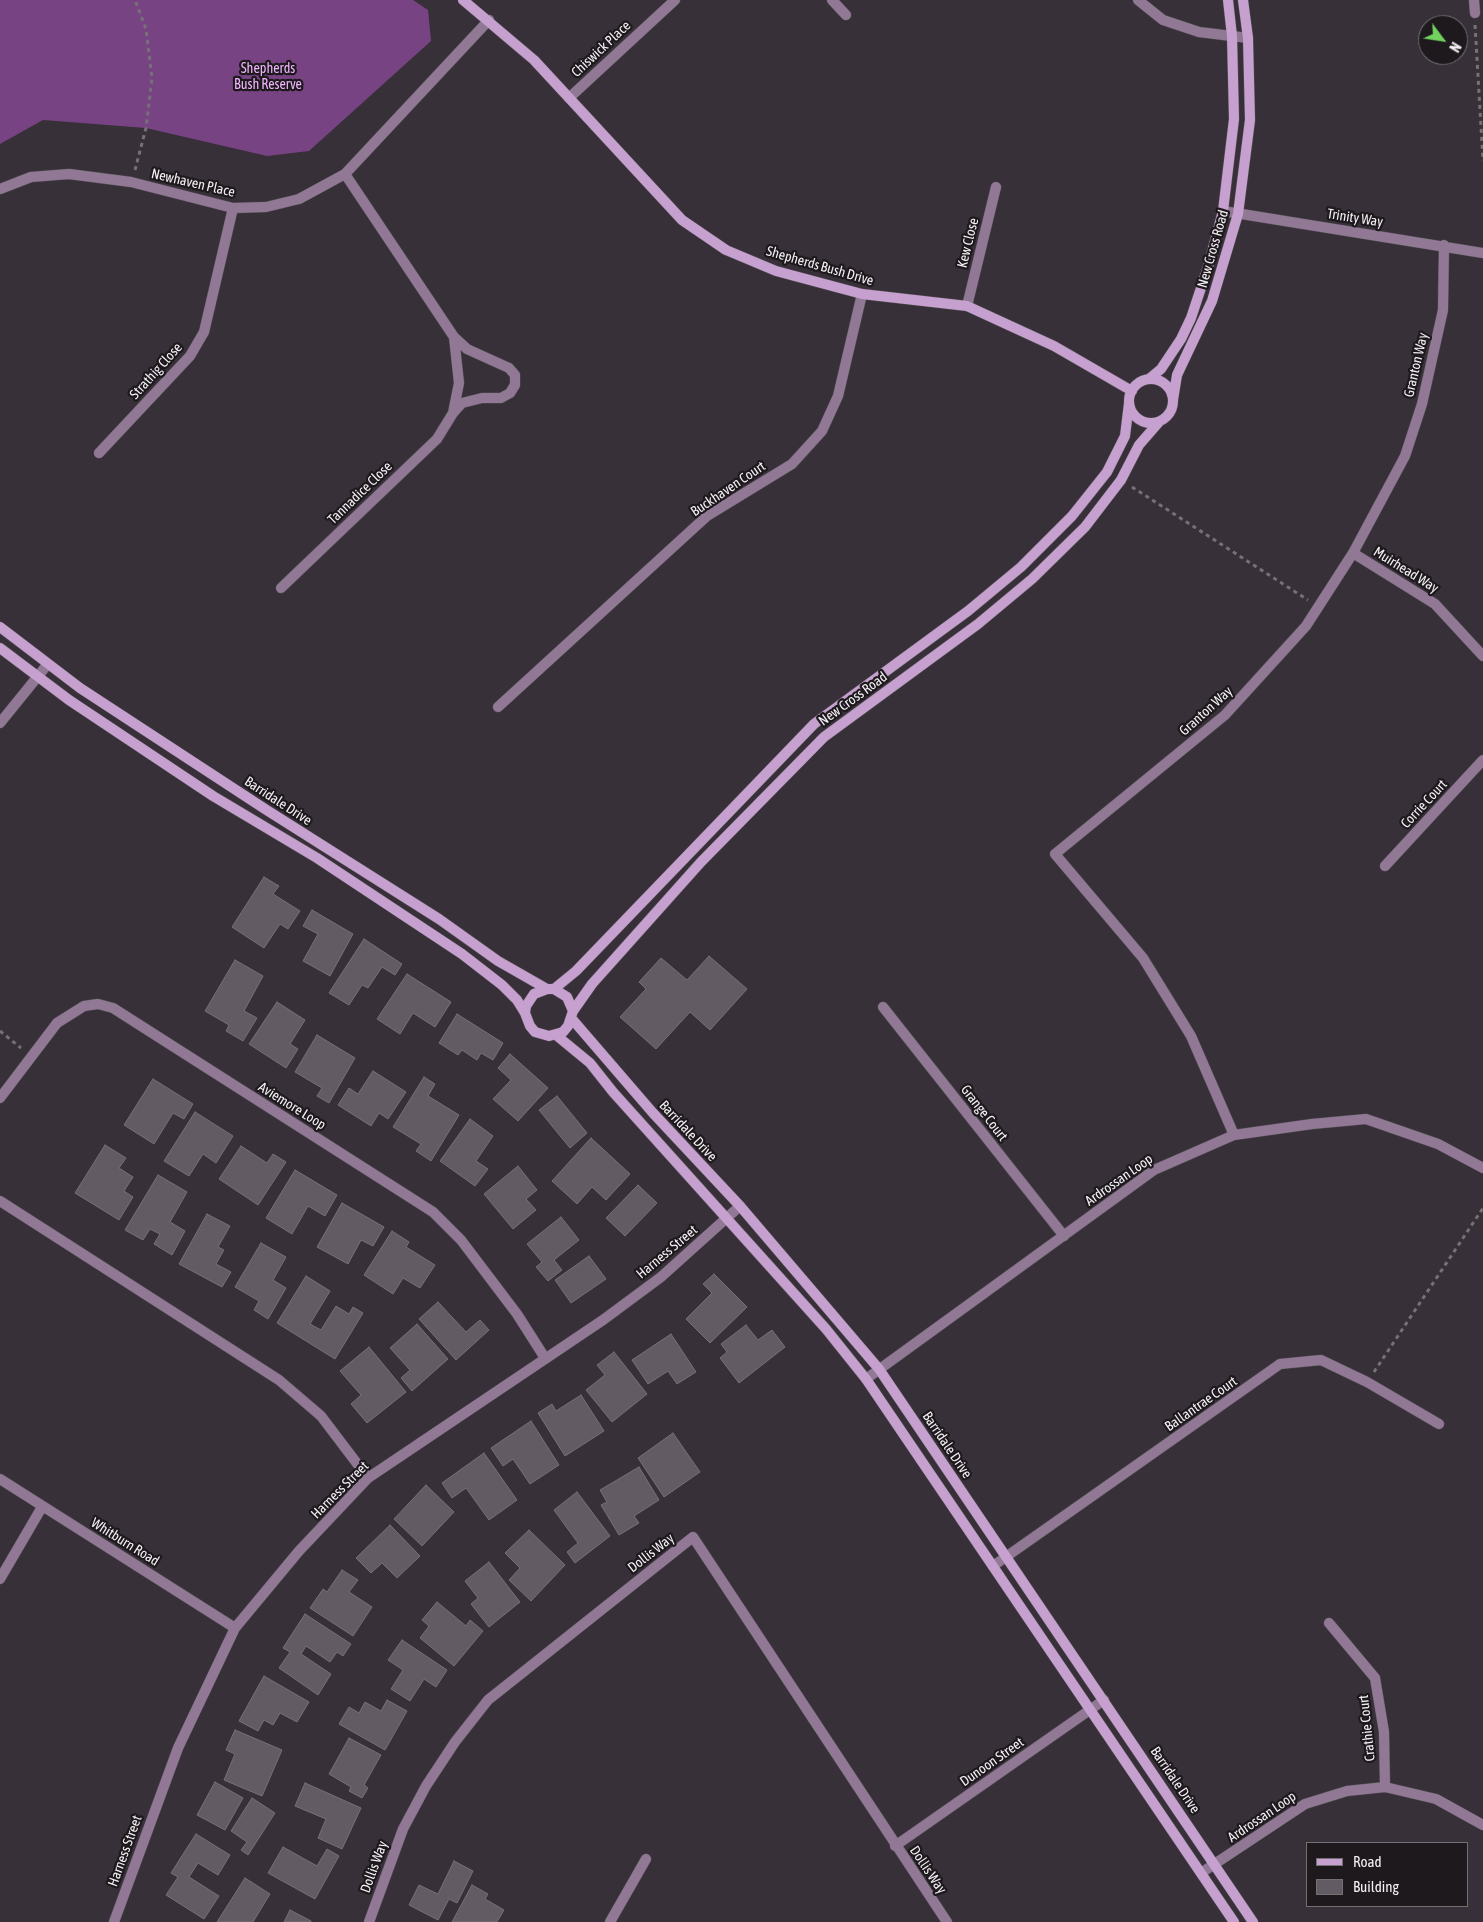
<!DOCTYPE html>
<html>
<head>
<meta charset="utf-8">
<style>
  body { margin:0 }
  #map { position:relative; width:1483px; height:1922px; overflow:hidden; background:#373038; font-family:"Asap Condensed",sans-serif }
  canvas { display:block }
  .legend { position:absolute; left:1306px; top:1842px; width:162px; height:65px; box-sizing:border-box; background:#1d191d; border:1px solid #736f73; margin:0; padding:6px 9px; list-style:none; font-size:15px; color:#f4f0f5 }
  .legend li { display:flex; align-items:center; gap:10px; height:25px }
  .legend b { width:25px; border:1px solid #736f73 }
  .north { position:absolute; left:1418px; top:15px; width:50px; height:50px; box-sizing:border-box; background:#1d191d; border:1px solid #736f73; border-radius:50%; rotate:121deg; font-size:14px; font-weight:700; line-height:20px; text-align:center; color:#f4f0f5 }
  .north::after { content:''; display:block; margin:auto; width:18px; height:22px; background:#71d25e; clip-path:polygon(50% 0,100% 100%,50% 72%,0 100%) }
</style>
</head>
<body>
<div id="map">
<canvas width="1483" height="1922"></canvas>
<ul class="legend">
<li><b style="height:6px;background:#c6a0ce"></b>Road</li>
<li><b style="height:14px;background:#625b64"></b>Building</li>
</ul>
<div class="north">N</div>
</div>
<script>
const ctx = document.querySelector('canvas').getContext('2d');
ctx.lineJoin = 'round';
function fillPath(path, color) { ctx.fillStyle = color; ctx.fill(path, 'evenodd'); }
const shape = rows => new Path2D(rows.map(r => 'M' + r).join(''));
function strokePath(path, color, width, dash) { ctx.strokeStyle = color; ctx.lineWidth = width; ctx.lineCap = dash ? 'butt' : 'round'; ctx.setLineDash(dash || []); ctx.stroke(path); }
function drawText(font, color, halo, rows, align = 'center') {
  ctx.font = font + ' "Asap Condensed",sans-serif'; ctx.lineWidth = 4.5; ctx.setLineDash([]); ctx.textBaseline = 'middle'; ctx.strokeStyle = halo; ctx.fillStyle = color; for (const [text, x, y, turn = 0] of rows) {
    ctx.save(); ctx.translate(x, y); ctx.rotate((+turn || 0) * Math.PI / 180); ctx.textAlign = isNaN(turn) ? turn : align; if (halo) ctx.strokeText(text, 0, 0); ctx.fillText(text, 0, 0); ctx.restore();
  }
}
const forest = shape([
  [0,0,413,0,428,10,431,41,309,151,267,156,146,128,43,120,0,144]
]);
const building = shape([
  [264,877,279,886,273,894,300,911,288,929,280,924,264,948,232,927,264,877],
  [312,910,353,934,330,976,303,961,318,934,303,926,312,910],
  [364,939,402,964,395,975,382,967,368,988,362,985,349,1005,329,993,364,939],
  [709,956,747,989,710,1030,690,1012,656,1049,620,1017,646,989,639,982,661,958,687,980,709,956],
  [235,960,263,976,244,1011,257,1018,243,1041,226,1031,229,1025,205,1011,235,960],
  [407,974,451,1002,435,1027,413,1013,400,1034,377,1019,407,974],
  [277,1002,305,1020,290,1044,298,1049,286,1068,249,1044,277,1002],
  [457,1014,503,1043,493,1060,481,1053,477,1060,462,1050,458,1055,439,1043,457,1014],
  [317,1035,355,1058,329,1103,317,1096,322,1088,295,1072,317,1035],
  [510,1054,548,1088,518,1121,493,1099,511,1080,498,1068,510,1054],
  [373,1071,406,1092,388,1119,379,1113,371,1126,338,1105,349,1088,358,1094,373,1071],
  [424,1077,435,1084,428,1096,459,1115,431,1161,416,1151,421,1144,393,1127,424,1077],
  [153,1079,193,1104,184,1119,173,1113,154,1144,124,1125,153,1079],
  [557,1096,587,1133,570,1148,539,1110,557,1096],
  [195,1112,233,1136,216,1163,203,1154,189,1176,164,1161,195,1112],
  [470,1119,493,1136,476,1161,488,1169,475,1186,440,1161,470,1119],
  [591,1138,630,1174,606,1200,592,1187,577,1204,552,1181,591,1138],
  [105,1145,126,1158,119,1168,133,1177,124,1191,133,1197,119,1220,75,1193,105,1145],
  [241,1146,267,1163,273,1154,286,1162,258,1205,219,1179,241,1146],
  [518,1166,537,1190,526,1199,536,1210,513,1229,484,1194,518,1166],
  [295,1170,337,1195,325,1216,308,1206,292,1234,266,1218,295,1170],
  [158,1175,187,1192,170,1222,185,1231,172,1255,154,1244,160,1234,150,1229,143,1240,125,1230,158,1175],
  [638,1185,657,1203,625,1236,606,1218,638,1185],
  [342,1203,384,1227,373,1246,361,1240,348,1264,317,1247,342,1203],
  [207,1214,230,1226,218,1247,224,1250,216,1264,231,1272,222,1287,179,1264,207,1214],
  [561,1217,579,1240,554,1260,562,1270,548,1281,536,1267,542,1262,527,1244,561,1217],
  [392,1231,409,1242,406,1247,435,1265,420,1288,403,1278,393,1294,364,1275,392,1231],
  [261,1243,286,1257,273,1280,286,1288,268,1319,254,1310,259,1301,235,1287,261,1243],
  [589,1256,606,1279,571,1303,555,1280,589,1256],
  [714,1274,747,1307,710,1343,686,1319,712,1293,703,1284,714,1274],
  [306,1276,330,1291,310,1324,321,1330,336,1306,349,1314,353,1307,363,1313,335,1359,277,1323,306,1276],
  [438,1302,466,1332,480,1320,489,1330,456,1360,419,1319,438,1302],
  [417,1324,448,1359,412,1391,401,1378,410,1370,390,1348,417,1324],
  [746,1325,758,1340,772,1330,785,1347,739,1383,720,1358,727,1352,721,1344,746,1325],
  [671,1334,696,1372,677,1384,668,1371,648,1384,632,1360,671,1334],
  [369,1347,406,1392,367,1423,351,1404,361,1395,340,1371,369,1347],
  [614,1352,647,1394,612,1422,586,1390,605,1375,597,1365,614,1352],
  [581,1395,604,1431,565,1456,538,1413,552,1404,556,1411,581,1395],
  [531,1421,559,1465,530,1484,513,1459,503,1466,491,1448,531,1421],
  [673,1433,700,1472,664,1497,638,1458,673,1433],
  [484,1453,517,1500,489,1520,466,1488,452,1498,442,1483,484,1453],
  [639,1467,659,1500,634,1516,639,1523,619,1535,601,1505,607,1502,600,1490,639,1467],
  [426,1485,454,1512,422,1546,394,1519,426,1485],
  [577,1492,610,1536,575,1563,567,1552,578,1543,554,1510,577,1492],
  [390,1525,420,1556,397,1578,382,1563,371,1573,356,1558,390,1525],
  [529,1530,565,1565,531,1601,509,1580,520,1568,505,1553,529,1530],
  [489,1562,520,1602,489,1627,471,1604,478,1598,465,1581,489,1562],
  [342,1570,358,1580,349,1592,372,1607,353,1636,310,1608,323,1589,327,1592,342,1570],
  [437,1602,466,1626,470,1620,483,1631,454,1666,420,1638,429,1626,422,1620,437,1602],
  [305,1614,351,1644,343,1656,337,1652,330,1662,306,1646,301,1654,331,1674,318,1695,279,1668,290,1652,283,1648,305,1614],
  [402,1640,447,1670,436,1687,424,1679,410,1701,391,1689,403,1670,388,1660,402,1640],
  [264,1676,309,1702,297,1722,280,1713,273,1725,264,1720,258,1731,239,1721,264,1676],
  [387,1700,407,1711,385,1750,339,1724,349,1707,359,1713,365,1702,381,1711,387,1700],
  [235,1730,282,1750,262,1796,224,1780,235,1754,226,1750,235,1730],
  [349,1738,381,1755,364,1785,368,1788,362,1798,349,1791,351,1787,329,1774,349,1738],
  [215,1782,243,1798,225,1830,197,1815,215,1782],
  [305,1783,361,1808,342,1849,318,1838,326,1819,295,1806,305,1783],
  [252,1798,275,1813,248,1855,241,1850,247,1842,231,1831,252,1798],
  [196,1834,230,1855,218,1875,198,1863,189,1877,219,1896,204,1919,166,1895,178,1877,171,1873,196,1834],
  [283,1847,317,1866,327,1849,339,1856,315,1899,268,1873,283,1847],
  [454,1861,473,1871,457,1903,449,1899,438,1920,409,1905,419,1885,438,1894,454,1861],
  [245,1878,270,1894,253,1922,217,1922,245,1878],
  [472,1885,488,1894,485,1899,504,1910,497,1922,452,1922,472,1885],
  [290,1910,311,1921,311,1922,284,1922,290,1910]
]);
const path = shape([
  [1475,25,1483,161],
  [135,170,146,128,152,78,146,29,135,0],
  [1132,487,1308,600],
  [0,1031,21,1048],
  [1374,1372,1483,1208]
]);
const street = shape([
  [832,0,846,15],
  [1138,0,1163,20,1199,32,1248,38],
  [1474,0,1475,13],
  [569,98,675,0],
  [0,189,31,177,69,174,131,182,233,208,266,207,299,199,345,174,489,20],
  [1223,211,1483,253],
  [967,306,996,187],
  [453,413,462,403,482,398,501,398,510,393,515,385,515,375,509,368,467,349,454,337],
  [99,453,190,356,204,332,233,208],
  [1353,553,1435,604,1483,656],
  [281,588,437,439,453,413,459,383,454,337,345,174],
  [498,707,707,516,792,464,822,431,838,396,862,294],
  [0,723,47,665],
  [1385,866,1483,760],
  [883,1007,1064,1236],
  [0,1098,57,1023,84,1006,98,1004,113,1008,433,1212,461,1240,517,1314,545,1358],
  [1234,1135,1191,1036,1143,958,1055,854,1225,715,1306,626,1353,553,1405,456,1422,404,1443,310,1444,245],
  [0,1201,279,1380,321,1416,368,1478],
  [866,1379,1154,1170,1234,1135,1312,1124,1366,1119,1438,1144,1483,1168],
  [0,1479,235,1628],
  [993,1566,1280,1364,1321,1360,1367,1382,1439,1424],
  [0,1579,42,1507],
  [1329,1623,1375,1678,1384,1732,1385,1787],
  [895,1846,1104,1700],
  [1201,1873,1305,1804,1347,1791,1385,1787,1436,1799,1483,1825],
  [114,1922,178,1748,235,1628,299,1551,368,1478,603,1320,661,1277,740,1206],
  [369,1922,403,1829,426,1786,455,1742,488,1700,693,1537,947,1922],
  [610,1922,646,1859]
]);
const secondary = shape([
  [463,0,534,60,682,220,726,250,776,271,862,294,967,306,1054,346,1132,391],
  [1149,379,1161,369,1181,339,1191,318,1208,267,1223,211,1234,119,1232,36,1228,0],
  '1129 401a22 22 0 1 1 44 0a22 22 0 1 1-44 0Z',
  [1173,400,1177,375,1212,301,1238,214,1250,120,1248,38,1243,0],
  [0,627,80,688,265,809,439,919,498,961,547,989],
  [0,648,69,700,213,796,317,858,462,954,502,985,517,1000,525,1013,530,1026,535,1032,549,1036,563,1032,568,1026,573,1011,567,997,554,989,547,989,534,994,526,1006,525,1013],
  [554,989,576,971,814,724,968,611,1021,567,1072,516,1107,472,1125,436,1129,403],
  [573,1011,592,984,701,862,824,737,978,624,1032,579,1085,527,1121,480,1139,445,1159,422],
  [572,1019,653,1113,740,1206,879,1369,1253,1922],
  [556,1035,590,1063,613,1092,826,1329,866,1379,1234,1922]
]);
const streetNames = [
  ["Chiswick Place",601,49,-43],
  ["Newhaven Place",193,183,13],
  ["Trinity Way",1355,218,9],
  ["Kew Close",968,243,-76],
  ["New Cross Road",1213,249,-74],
  ["Shepherds Bush Drive",820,266,16],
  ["Granton Way",1416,365,-77],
  ["Strathig Close",156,371,-48],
  ["Buckhaven Court",728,489,-34],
  ["Tannadice Close",360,493,-44],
  ["Muirhead Way",1406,570,32],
  ["New Cross Road",853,699,-36],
  ["Granton Way",1206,711,-42],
  ["Barridale Drive",278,801,33],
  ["Corrie Court",1424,804,-47],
  ["Aviemore Loop",292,1106,32],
  ["Grange Court",984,1113,52],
  ["Barridale Drive",688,1131,47],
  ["Ardrossan Loop",1119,1180,-35],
  ["Harness Street",667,1252,-40],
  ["Ballantrae Court",1201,1404,-35],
  ["Barridale Drive",947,1445,56],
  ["Harness Street",340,1490,-45],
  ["Whitburn Road",125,1542,32],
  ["Dollis Way",651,1553,-38],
  ["Crathie Court",1367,1728,-96],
  ["Dunoon Street",992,1762,-35],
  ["Barridale Drive",1175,1780,56],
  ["Ardrossan Loop",1262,1817,-34],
  ["Harness Street",125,1851,-70],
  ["Dollis Way",374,1867,-70],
  ["Dollis Way",928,1870,56]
];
const parkNames = [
  ["Shepherds",268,69],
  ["Bush Reserve",268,85]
];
fillPath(forest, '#784383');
fillPath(building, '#625b64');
strokePath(building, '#787079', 1);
strokePath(street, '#554f56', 11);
strokePath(secondary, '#554f56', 11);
strokePath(path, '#767077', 3, [4, 4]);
strokePath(street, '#917996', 10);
strokePath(secondary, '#c6a0ce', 10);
drawText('14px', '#f4f0f5', '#1d191d', streetNames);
drawText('14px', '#f0b5fd', '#1d191d', parkNames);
</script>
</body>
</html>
